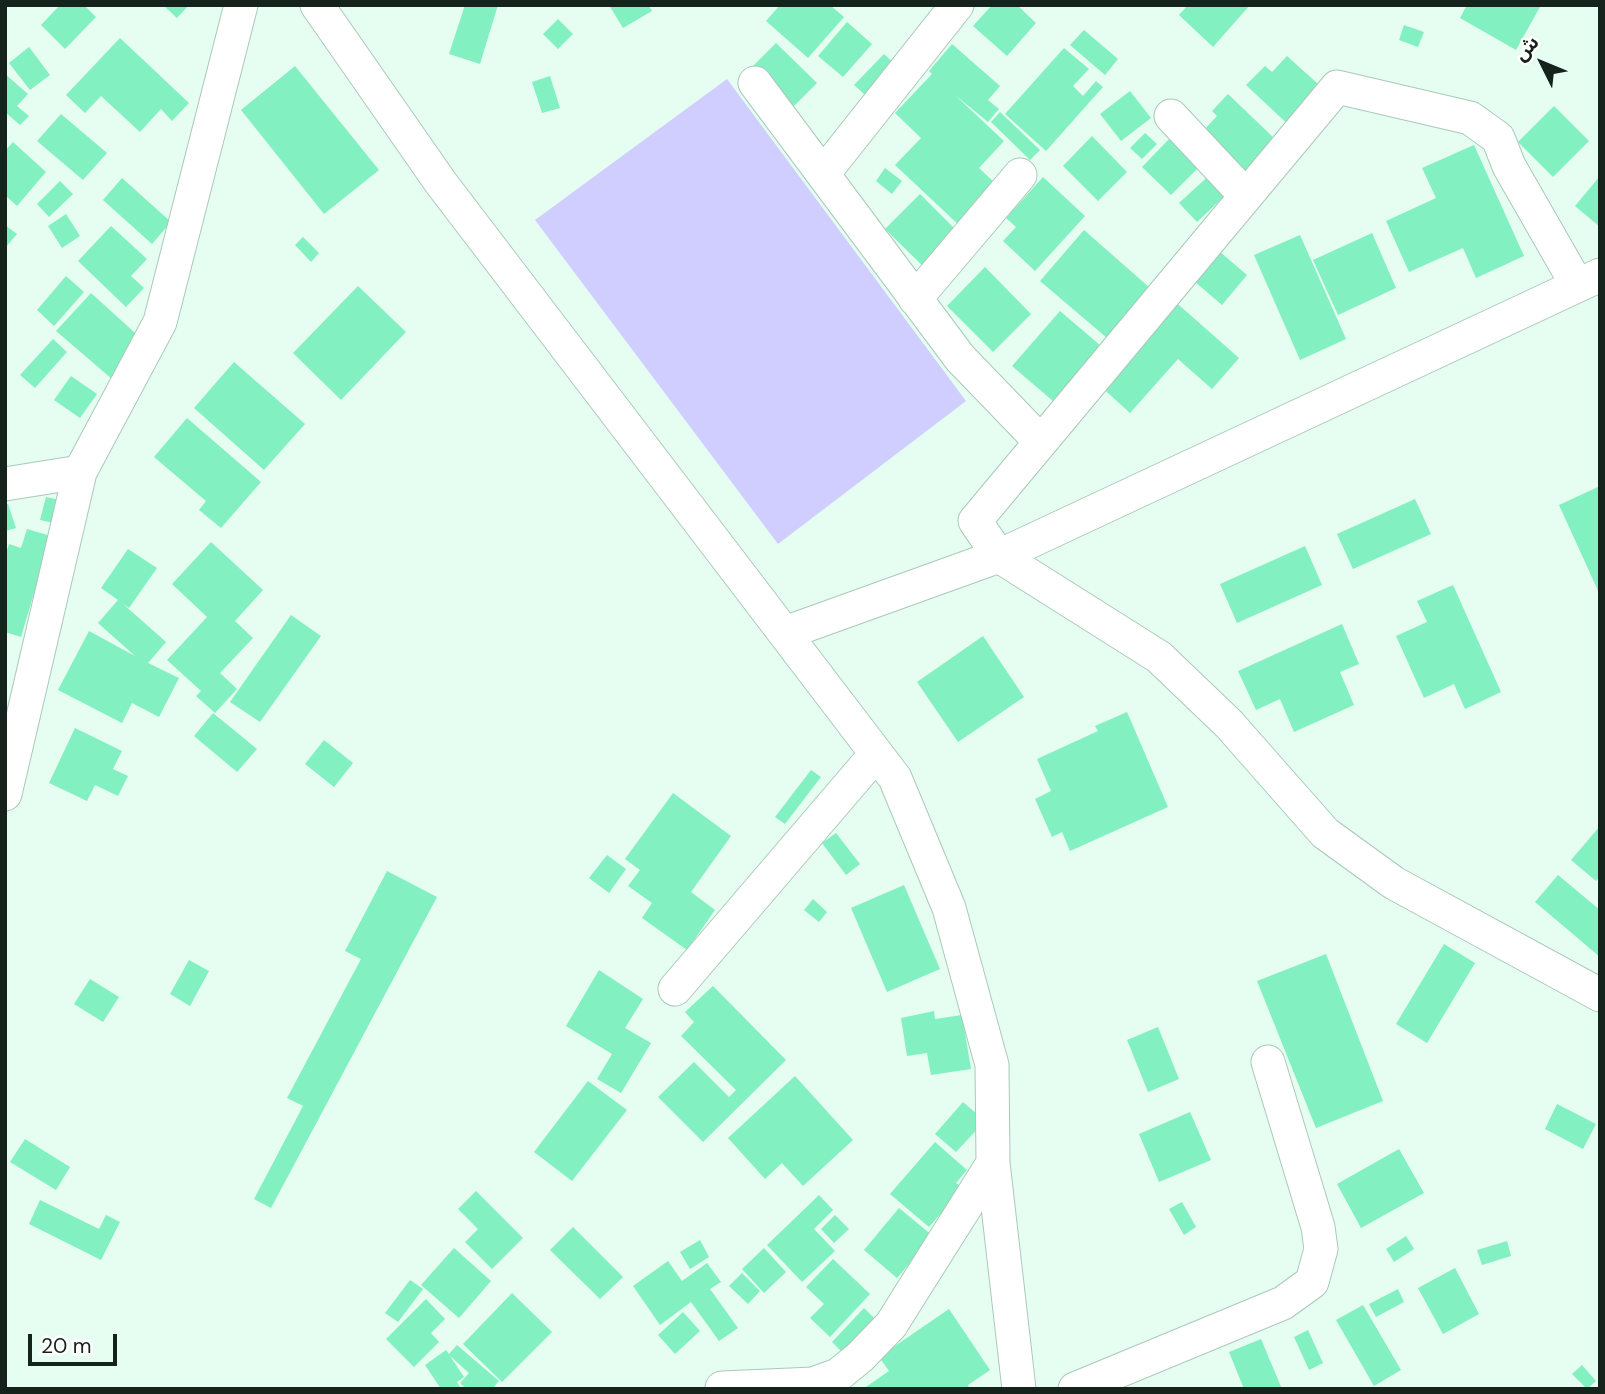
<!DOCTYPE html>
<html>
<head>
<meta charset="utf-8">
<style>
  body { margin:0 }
  #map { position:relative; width:1605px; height:1394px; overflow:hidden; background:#e5fef1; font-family:"DM Sans","Noto Sans Arabic",sans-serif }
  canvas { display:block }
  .frame { position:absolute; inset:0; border:7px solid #16221c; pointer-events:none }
  .north { position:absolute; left:1507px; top:28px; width:70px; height:70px; -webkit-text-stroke:5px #fff; paint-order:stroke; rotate:313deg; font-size:19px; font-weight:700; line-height:28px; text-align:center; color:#16221c }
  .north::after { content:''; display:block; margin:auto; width:24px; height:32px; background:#16221c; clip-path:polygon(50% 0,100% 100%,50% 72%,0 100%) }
  .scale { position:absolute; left:28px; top:1334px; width:89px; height:32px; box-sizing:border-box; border:4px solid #16221c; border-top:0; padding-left:9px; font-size:21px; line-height:24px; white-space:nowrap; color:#16221c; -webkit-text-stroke:5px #fff; paint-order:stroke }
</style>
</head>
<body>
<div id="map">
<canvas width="1605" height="1394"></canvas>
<div class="frame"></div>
<div class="north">ش</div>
<div class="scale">20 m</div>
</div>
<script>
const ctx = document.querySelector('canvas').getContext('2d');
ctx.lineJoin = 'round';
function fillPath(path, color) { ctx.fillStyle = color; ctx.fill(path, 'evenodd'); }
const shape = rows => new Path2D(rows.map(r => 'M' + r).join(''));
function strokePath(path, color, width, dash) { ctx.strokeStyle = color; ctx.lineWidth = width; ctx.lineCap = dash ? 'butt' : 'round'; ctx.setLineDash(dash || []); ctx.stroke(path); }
const green = shape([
  [727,79,966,401,778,544,535,220]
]);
const building = shape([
  [60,5,84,5,96,17,65,49,41,25],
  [163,5,189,5,177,18],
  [465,5,498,5,480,64,449,54],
  [609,5,648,5,652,11,623,28],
  [780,5,830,5,844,17,808,58,766,21],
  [992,5,1017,5,1036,23,1007,56,973,26],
  [1188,5,1250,5,1213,47,1179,15],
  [1467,5,1541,5,1516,50,1460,18],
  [558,19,573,34,558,49,543,34],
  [847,22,872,44,843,77,818,56],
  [1404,25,1424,32,1418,47,1399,40],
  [1084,30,1118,59,1105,75,1070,45],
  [120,38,189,103,172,121,161,109,140,132,101,96,85,113,66,95],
  [776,43,817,83,793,107,752,67],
  [952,44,1000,86,988,100,999,109,988,122,955,95,1004,141,979,168,999,187,961,227,895,165,921,138,895,113,932,74,929,71],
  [29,47,50,75,30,90,9,63],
  [1064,48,1089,69,1073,86,1083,96,1096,81,1103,87,1046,151,1005,114],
  [884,54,902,71,873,102,854,85],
  [1287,56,1328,93,1294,130,1246,85,1265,66,1272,72],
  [295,66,379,170,324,214,241,110],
  [5,74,28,94,17,106,29,116,20,125,5,112],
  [550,76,560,108,542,113,532,82],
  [1130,91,1151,118,1121,141,1100,114],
  [1228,94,1275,139,1244,172,1202,132,1217,116,1212,111],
  [1554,106,1589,141,1553,177,1518,142],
  [1000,112,1040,150,1030,160,991,122],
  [61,114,107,153,83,180,37,141],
  [1145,133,1157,144,1142,159,1130,148],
  [1092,136,1127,172,1098,201,1063,166],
  [1170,138,1199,167,1171,195,1142,167],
  [13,142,46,172,17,206,5,195,5,151],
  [1474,145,1524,256,1476,278,1463,248,1409,272,1386,221,1436,198,1422,168],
  [885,168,902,181,892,194,876,181],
  [1214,171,1231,190,1197,222,1179,203],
  [1600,176,1600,227,1575,206],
  [1043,177,1085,216,1035,271,1003,241,1016,227,1006,218],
  [122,178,171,222,152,244,103,200],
  [60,181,73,194,49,217,37,204],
  [920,194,964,238,930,273,885,229],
  [66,214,80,236,62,248,48,226],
  [5,225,17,234,5,248],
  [111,226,147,259,131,276,144,288,126,307,78,261],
  [1084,230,1150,288,1107,338,1040,281],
  [1372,233,1396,288,1338,315,1313,260],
  [1300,235,1346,339,1300,360,1254,255],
  [303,237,319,253,311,262,295,245],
  [1219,251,1247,275,1222,305,1194,281],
  [985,267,1031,314,993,352,947,306],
  [66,276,84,292,54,326,37,310],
  [358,286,406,332,341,400,293,353],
  [91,293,145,342,112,379,56,331],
  [1171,298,1239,358,1212,389,1178,359,1130,413,1097,383],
  [1060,311,1101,346,1053,401,1012,366],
  [53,339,67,352,35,388,20,375],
  [234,362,305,424,264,470,194,408],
  [71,376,97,394,80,418,54,400],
  [187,418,261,482,221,528,199,510,206,501,154,457],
  [1600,486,1600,595,1559,505],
  [46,497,60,500,54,523,40,520],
  [1415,499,1431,534,1353,569,1337,534],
  [8,504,16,528,5,531,5,505],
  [27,529,51,536,21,637,5,632,5,556,9,544,21,548],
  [211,542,263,590,235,621,253,638,220,673,237,689,215,713,196,696,201,691,167,660,207,617,172,584],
  [1305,546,1322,585,1237,623,1220,584],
  [128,549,157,568,129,608,122,603,166,642,148,663,179,678,159,717,132,703,122,723,58,690,89,631,135,656,98,623,118,600,101,588],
  [1453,585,1501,692,1465,709,1454,684,1424,698,1396,636,1427,622,1417,601],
  [291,615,321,636,260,722,230,702],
  [1342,624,1359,664,1340,672,1354,705,1294,732,1280,699,1256,710,1238,671],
  [983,636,1024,697,958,742,917,682],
  [1127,712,1168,807,1070,851,1062,832,1052,837,1035,799,1051,791,1037,759,1098,731,1095,726],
  [213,713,257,749,237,772,194,736],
  [75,728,122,751,113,769,128,776,118,796,95,785,87,801,49,783],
  [324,740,353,763,334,787,305,764],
  [811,770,821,777,785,824,775,817],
  [673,793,731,836,691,892,715,910,687,950,642,918,652,903,628,886,640,870,625,859],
  [1600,826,1600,876,1596,881,1571,860],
  [836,833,860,864,846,875,822,843],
  [607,855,626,869,609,893,589,878],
  [387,871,437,897,271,1208,254,1199,303,1106,287,1098,361,959,345,951],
  [1558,875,1600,910,1600,957,1535,902],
  [904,885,940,969,887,992,851,908],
  [813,899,827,912,819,922,804,910],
  [1444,944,1475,963,1427,1043,1396,1024],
  [1326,954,1383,1101,1316,1128,1257,981],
  [189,960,209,971,190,1006,170,994],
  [599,970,643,999,625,1028,651,1043,621,1093,597,1079,612,1054,566,1026],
  [90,979,119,997,103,1022,74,1004],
  [713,986,786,1060,703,1142,658,1097,694,1062,729,1097,736,1090,681,1036,694,1022,685,1012],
  [934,1011,935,1019,962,1015,971,1069,931,1075,927,1053,907,1056,901,1018],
  [1158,1027,1179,1079,1148,1092,1127,1040],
  [795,1076,853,1140,803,1186,782,1163,765,1179,728,1138],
  [588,1081,627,1110,572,1181,534,1152],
  [963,1102,985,1121,956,1152,935,1134],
  [1557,1104,1596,1124,1583,1149,1545,1129],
  [1190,1112,1211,1160,1159,1182,1139,1134],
  [25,1139,70,1167,56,1190,10,1162],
  [935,1142,967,1170,956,1183,963,1188,929,1227,890,1194],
  [1399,1149,1424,1193,1361,1228,1337,1184],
  [476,1191,523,1238,492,1269,465,1242,478,1229,458,1209],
  [819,1195,833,1210,814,1229,835,1251,802,1282,767,1245],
  [40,1200,99,1229,106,1215,120,1222,101,1260,29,1224],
  [1182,1202,1196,1227,1184,1235,1169,1209],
  [899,1208,933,1236,897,1278,864,1250],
  [835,1215,849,1229,834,1243,821,1229],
  [573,1227,623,1277,600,1299,550,1250],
  [1406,1236,1414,1249,1394,1262,1386,1249],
  [700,1240,709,1257,690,1269,680,1252],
  [1507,1241,1511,1256,1482,1265,1477,1250],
  [454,1248,491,1281,459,1318,421,1285],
  [764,1248,786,1272,764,1293,742,1269],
  [833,1259,870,1294,830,1337,810,1318,824,1304,806,1287],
  [668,1261,682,1281,707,1263,721,1282,710,1289,738,1328,719,1341,691,1302,660,1325,633,1286],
  [1455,1268,1479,1314,1443,1334,1418,1288],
  [742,1273,760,1291,748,1304,729,1286],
  [410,1280,423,1289,398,1322,385,1313],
  [1398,1289,1404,1302,1376,1317,1369,1304],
  [512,1293,552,1332,502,1382,463,1344],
  [426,1299,445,1319,431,1333,439,1342,414,1367,386,1339],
  [1363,1305,1401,1370,1374,1386,1336,1320],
  [864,1308,882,1326,850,1360,832,1342],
  [949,1309,990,1370,968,1385,970,1389,863,1389,889,1371,879,1357],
  [683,1312,700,1331,675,1354,658,1335],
  [1308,1330,1323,1363,1309,1370,1294,1337],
  [1261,1339,1282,1389,1244,1389,1229,1352],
  [457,1345,499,1381,492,1389,466,1389,460,1383,469,1373,450,1356,464,1377,457,1382,461,1389,441,1389,425,1365,446,1350,449,1354],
  [1582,1365,1596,1381,1587,1389,1572,1374]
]);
const minor = shape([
  [317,5,441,183,895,778,949,908,992,1065,993,1163,1019,1389],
  [755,83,960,358,1041,442],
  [1171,116,1246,196],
  [823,174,957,5],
  [1576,283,1509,166,1498,138,1470,118,1337,87,975,521,999,556,1600,275],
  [915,299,1020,175],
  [5,484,80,472],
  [785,633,999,556,1159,657,1229,724,1325,833,1394,883,1600,995],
  [5,794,80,472,160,322,241,5],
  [675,989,876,754],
  [722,1388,813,1384,838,1375,860,1357,891,1325,993,1163],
  [1075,1389,1283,1303,1312,1282,1321,1249,1318,1227,1268,1062]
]);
fillPath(green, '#cfcefe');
fillPath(building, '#82f0c0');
strokePath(minor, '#aac9b9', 35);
strokePath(minor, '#fff', 33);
</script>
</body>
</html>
